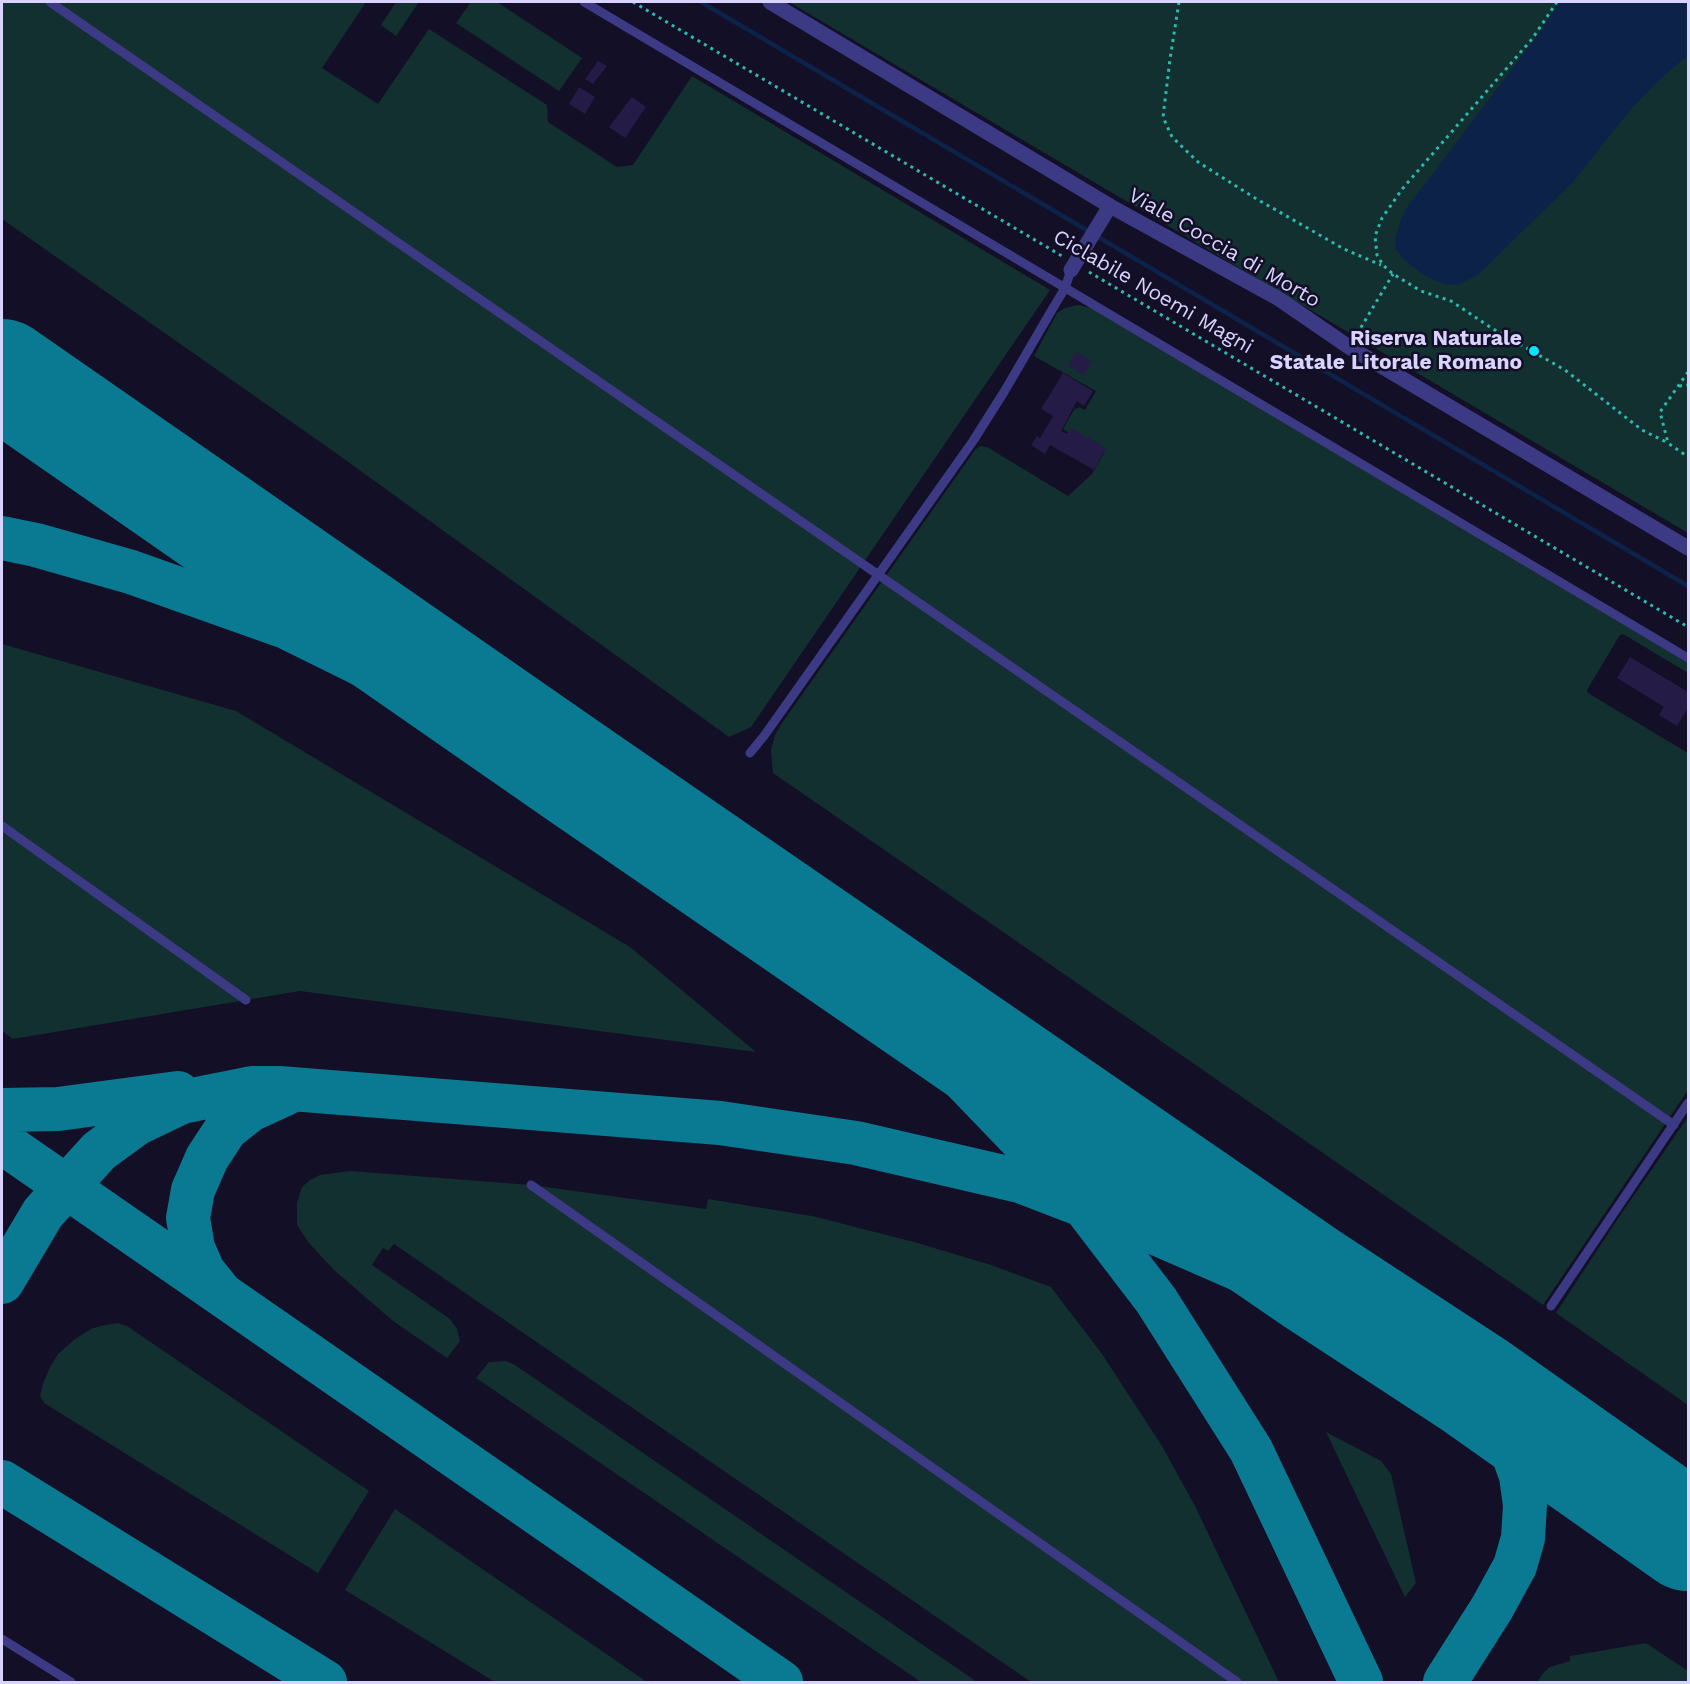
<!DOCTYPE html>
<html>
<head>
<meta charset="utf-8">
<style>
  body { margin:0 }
  #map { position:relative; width:1690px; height:1684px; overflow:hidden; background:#130f26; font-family:"Work Sans",sans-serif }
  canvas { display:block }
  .frame { position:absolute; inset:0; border:3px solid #d9d4ff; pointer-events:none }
</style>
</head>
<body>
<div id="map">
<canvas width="1690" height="1684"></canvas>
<div class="frame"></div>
</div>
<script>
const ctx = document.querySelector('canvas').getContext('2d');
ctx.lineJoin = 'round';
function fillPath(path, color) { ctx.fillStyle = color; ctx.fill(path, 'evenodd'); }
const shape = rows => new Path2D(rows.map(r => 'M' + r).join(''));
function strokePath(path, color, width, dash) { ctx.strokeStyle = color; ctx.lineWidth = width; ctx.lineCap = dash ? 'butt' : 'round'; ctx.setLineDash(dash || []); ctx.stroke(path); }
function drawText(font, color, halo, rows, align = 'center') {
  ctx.font = font + ' "Work Sans",sans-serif'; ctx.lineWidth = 5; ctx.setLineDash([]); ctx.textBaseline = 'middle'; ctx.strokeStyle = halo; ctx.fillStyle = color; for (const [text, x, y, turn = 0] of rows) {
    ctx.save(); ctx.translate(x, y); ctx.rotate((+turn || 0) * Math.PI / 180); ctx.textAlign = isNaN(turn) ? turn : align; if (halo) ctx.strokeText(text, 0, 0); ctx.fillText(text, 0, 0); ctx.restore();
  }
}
const green = shape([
  [2,2,366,2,322,68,378,104,429,29,547,105,548,122,617,167,633,165,692,76,1050,290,751,727,729,737,333,451,2,219],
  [396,2,419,2,396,36,381,25],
  [471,2,497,2,582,58,559,91,456,23],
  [789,2,1688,2,1688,533,1534,442],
  [1078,305,1092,308,1688,663,1688,673,1623,634,1620,635,1587,690,1588,693,1688,753,1688,1090,1543,1305,773,773,771,750,775,735,782,723,975,450,980,446,987,447,1068,496,1092,474,1104,453,1063,429,1075,408,1077,409,1079,407,1085,410,1096,391,1034,356,1057,313,1065,308],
  [2,644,236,711,630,947,756,1052,300,991,13,1039,2,1031],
  [1688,1117,1688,1405,1556,1313,1619,1217],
  [350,1171,531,1185,706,1209,708,1199,756,1207,812,1216,914,1242,991,1265,1051,1287,1102,1354,1162,1446,1195,1506,1279,1682,1031,1682,394,1244,388,1251,383,1248,372,1265,450,1319,457,1329,460,1341,447,1358,393,1321,334,1270,308,1242,297,1225,297,1203,302,1187,310,1180,320,1175],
  [118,1323,127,1326,369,1491,318,1573,44,1403,40,1395,43,1384,50,1367,58,1354,75,1339,91,1329,100,1326],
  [506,1361,515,1365,977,1682,921,1682,476,1378,489,1362],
  [1326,1432,1381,1461,1391,1474,1416,1583,1405,1597],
  [395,1509,647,1682,495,1682,345,1590],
  [1646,1643,1688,1671,1688,1682,1537,1682,1544,1672,1550,1667,1570,1661,1570,1656]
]);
const water = shape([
  [1559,2,1688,2,1688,55,1659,80,1631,109,1573,182,1478,275,1457,285,1444,284,1425,276,1403,259,1396,249,1395,238,1402,217,1408,206,1540,32]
]);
const stream = shape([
  [701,2,1688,586]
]);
const taxiway = shape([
  [2,538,36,545,131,572,286,627,436,701,578,774],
  [743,888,958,1074,1081,1202,1156,1300,1251,1450,1361,1682],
  [2,1110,58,1109,178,1093],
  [2,1142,781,1682],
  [2,1282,43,1213,99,1151,136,1124,182,1102,252,1088,279,1088,720,1123,856,1143,1020,1181,1158,1234,1259,1278,1396,1351,1586,1465],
  [219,1291,203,1271,193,1248,188,1218,193,1190,207,1158,226,1129,250,1110,285,1094],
  [2,1482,325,1682],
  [1445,1682,1492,1608,1515,1566,1523,1538,1525,1505,1521,1476,1510,1445,1485,1407]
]);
const runway = shape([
  [2,374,578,774,1312,1279,1474,1385,1688,1536]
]);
const building = shape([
  [598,61,607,66,593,84,585,79],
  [579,87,595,97,585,114,569,104],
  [632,97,646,107,625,138,609,127],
  [1076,352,1092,362,1084,375,1068,366],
  [1063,373,1093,391,1084,406,1077,401,1061,431,1067,434,1071,428,1106,448,1094,470,1050,445,1045,454,1031,445,1037,436,1040,438,1053,416,1041,409],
  [1630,657,1688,692,1688,708,1677,726,1659,715,1664,707,1617,678]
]);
const path = shape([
  [633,2,1062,256],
  [1179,2,1170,59,1163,117,1172,137,1198,162,1255,198,1344,249,1381,265],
  [1557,2,1532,39,1403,188,1382,218,1375,236,1377,255,1383,265,1393,274,1421,291,1451,301,1493,329,1565,370,1642,430,1668,443],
  [1089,272,1688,627],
  [1357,334,1393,274],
  [1688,372,1660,412,1668,443,1688,457],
  [1679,386,1688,385]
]);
const service = shape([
  [50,2,1674,1125],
  [584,2,1688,658],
  [750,753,764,736,973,441,1004,392,1053,308,1065,288,1071,270],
  [2,826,246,1000],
  [531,1185,1237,1682],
  [1551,1306,1688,1103],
  [2,1639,71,1682]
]);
const tertiary = shape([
  [770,2,1110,206,1279,299,1349,347,1688,548]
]);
const minorBridge = shape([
  [1071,270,1110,206]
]);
const markers = [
  [1534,351,6,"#00e5ff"]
];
const streetNames = [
  ["Viale Coccia di Morto",1224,248,30],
  ["Ciclabile Noemi Magni",1153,292,30]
];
const poiNames = [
  ["Riserva Naturale",1522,339],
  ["Statale Litorale Romano",1522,363]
];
fillPath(green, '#12302f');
fillPath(water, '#0c2248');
strokePath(stream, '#0c2248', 4.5);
strokePath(taxiway, '#0a7a92', 44);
strokePath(runway, '#0a7a92', 110);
fillPath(building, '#241b47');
strokePath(path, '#2fb8b0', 3, [3, 4.5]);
strokePath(service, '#3d3a85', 9);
strokePath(tertiary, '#3d3a85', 15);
strokePath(minorBridge, '#3d3a85', 15);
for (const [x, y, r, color] of markers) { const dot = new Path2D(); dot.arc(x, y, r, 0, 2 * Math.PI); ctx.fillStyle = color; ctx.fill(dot); strokePath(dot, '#130f26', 2); }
drawText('21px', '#d9d4ff', '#130f26', streetNames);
drawText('bold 21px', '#d9d4ff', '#130f26', poiNames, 'right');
</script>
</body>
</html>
